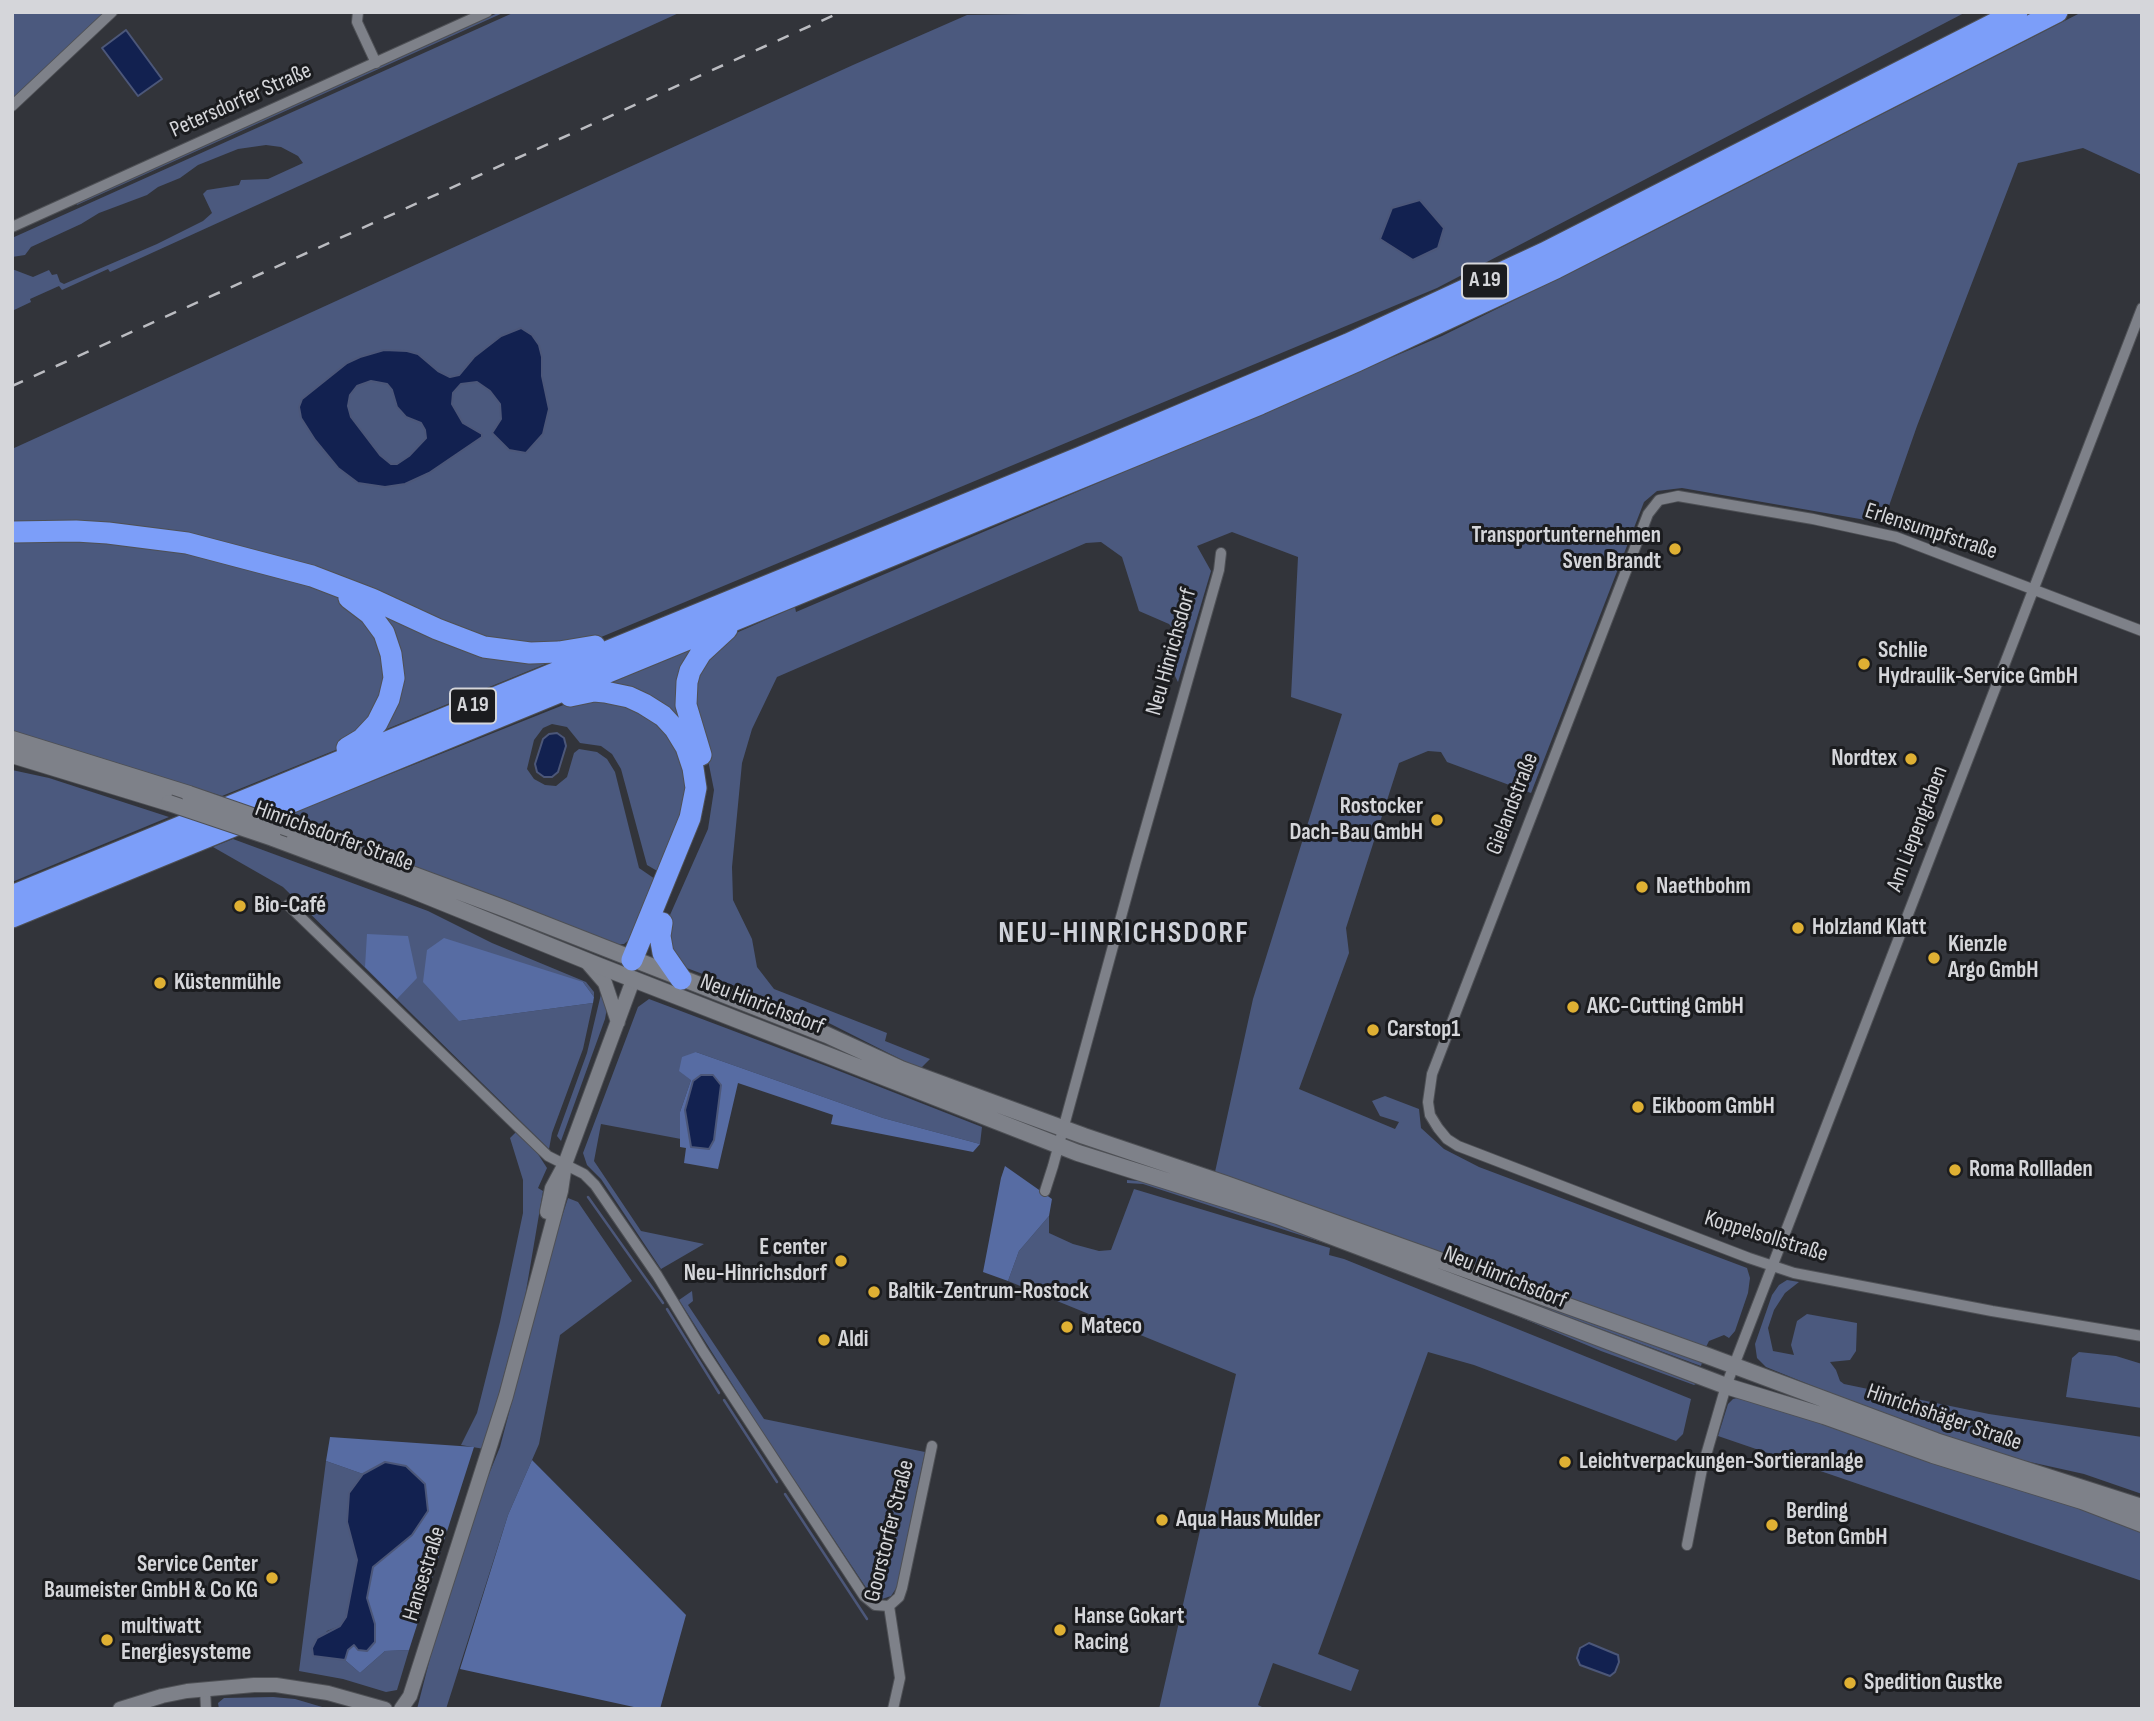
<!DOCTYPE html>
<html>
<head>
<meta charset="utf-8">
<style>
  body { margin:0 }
  #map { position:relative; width:2154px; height:1721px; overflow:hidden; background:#32343a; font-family:"Sofia Sans Condensed",sans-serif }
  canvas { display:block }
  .frame { position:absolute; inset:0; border:14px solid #d5d6da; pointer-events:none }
</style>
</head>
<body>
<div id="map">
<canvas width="2154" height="1721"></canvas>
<div class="frame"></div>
</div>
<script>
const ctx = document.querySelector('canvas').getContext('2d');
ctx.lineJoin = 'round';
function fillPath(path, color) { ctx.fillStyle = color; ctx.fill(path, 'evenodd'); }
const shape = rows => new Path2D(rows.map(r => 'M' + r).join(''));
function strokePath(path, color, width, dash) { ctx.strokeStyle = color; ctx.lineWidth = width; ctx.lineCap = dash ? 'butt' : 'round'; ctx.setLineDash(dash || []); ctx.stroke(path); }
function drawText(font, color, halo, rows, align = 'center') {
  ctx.font = font + ' "Sofia Sans Condensed",sans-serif'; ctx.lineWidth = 6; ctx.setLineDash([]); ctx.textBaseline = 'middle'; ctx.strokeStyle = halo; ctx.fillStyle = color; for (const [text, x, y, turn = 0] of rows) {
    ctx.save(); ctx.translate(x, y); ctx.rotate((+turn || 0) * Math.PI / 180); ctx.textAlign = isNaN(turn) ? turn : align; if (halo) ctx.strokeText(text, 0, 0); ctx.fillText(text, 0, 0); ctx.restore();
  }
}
const green = shape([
  [12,12,105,12,12,100],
  [500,12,505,12,77,205,76,203],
  [515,12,681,12,110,272,108,269,62,290,59,286,30,299,31,302,12,311,12,269,33,277,49,270,52,275,57,274,60,282,64,284,157,244,203,221,212,213,203,194,207,190,239,185,241,180,268,179,303,163,298,156,281,147,266,145,238,149,198,165,180,178,158,187,147,195,99,213,81,224,31,247,25,255,12,257,12,238],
  [1147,12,1966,12,1437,288,594,640,559,647,486,642,296,562,12,524,12,449,853,65,967,15],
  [2082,12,2142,12,2142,175,2083,148,2018,163,1917,426,1883,523,1682,488,1657,491,1644,502,1531,793,1447,762,1441,752,1428,751,1399,763,1346,928,1349,953,1299,1089,1395,1129,1399,1122,1380,1116,1372,1101,1385,1096,1419,1109,1421,1128,1444,1149,1479,1167,1747,1268,1750,1278,1748,1293,1735,1331,1729,1338,1724,1335,1709,1341,1706,1347,1215,1172,1253,999,1342,714,1291,697,1298,557,1232,532,1197,546,1211,571,1178,682,1170,666,1176,651,1178,634,1169,624,1139,611,1122,557,1101,542,1086,543,777,677,752,729,742,763,732,867,733,900,752,939,757,967,774,989,887,1033,885,1041,930,1059,920,1069,813,1015,684,967,670,946,667,926,670,915,708,829,714,790,706,750,693,716,696,670,727,637,795,607,796,612,1442,336,1624,246],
  [12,538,108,538,271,569,344,600,384,643,385,699,343,747,222,796,12,731],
  [389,612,426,629,565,656,377,733,390,713,381,619],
  [698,647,690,661,704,798,702,814,697,830,646,951,691,835,693,753,610,683],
  [581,698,650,712,687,762,686,806,659,872,647,865,621,769,612,754,601,746,580,743,567,727,552,724,543,728,534,740,527,769,534,779,545,785,556,786,567,777,574,753,579,749,597,752,607,759,615,772,639,868,655,879,631,938,624,944,612,945,316,833,318,828,293,819,290,814],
  [12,770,49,778,169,817,12,882],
  [233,839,428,911,492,943,586,982,594,992,594,997,583,982,459,1021,593,1003,583,1049,552,1133,549,1149,283,887,213,847],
  [604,993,607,1008,605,1019,561,1141,557,1136,587,1053,601,994],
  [649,999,829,1067,982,1127,980,1144,883,1118,696,1052,691,1080,680,1112,681,1139,601,1124,594,1161,641,1231,704,1244,661,1269,601,1179,587,1165,583,1153,638,1007],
  [516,1132,536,1151,547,1168,538,1188,543,1191,525,1297,484,1449,461,1445,477,1413,500,1322,523,1213,523,1180,510,1138],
  [1085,1147,1127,1161,1149,1165,1703,1359,1701,1366,1278,1210,1084,1149],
  [1127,1180,1149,1182,1345,1245,1696,1384,1694,1385,1601,1351,1433,1281,1331,1245,1143,1184,1127,1183],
  [1134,1189,1330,1248,1329,1255,1344,1259,1691,1399,1683,1434,1676,1441,1474,1365,1428,1352,1318,1654,1359,1670,1351,1691,1273,1663,1258,1705,1266,1709,1159,1709,1236,1374,1008,1281,1019,1251,1049,1216,1049,1233,1073,1244,1099,1251,1111,1250],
  [568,1198,578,1202,632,1281,560,1335,539,1444,508,1515,446,1709,417,1709,437,1631,476,1506,500,1447,554,1241],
  [1787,1280,1799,1282,1785,1293,1774,1310,1768,1328,1773,1351,1794,1355,1791,1345,1797,1321,1807,1314,1857,1323,1856,1351,1850,1360,1830,1362,1836,1370,1840,1381,1844,1384,1989,1414,2142,1437,2142,1494,2084,1474,2003,1456,1887,1416,1766,1367,1757,1358,1755,1344,1772,1295,1779,1285],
  [692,1291,693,1301,688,1305,764,1419,925,1452,897,1587,891,1596,882,1599,869,1592,758,1425,679,1300],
  [2079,1352,2116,1356,2142,1364,2142,1408,2066,1397,2072,1358],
  [1741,1397,2079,1507,2142,1531,2142,1581,1718,1436,1728,1404,1733,1399],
  [326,1461,363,1474,349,1493,347,1522,357,1560,346,1617,340,1626,327,1631,313,1655,345,1660,360,1673,385,1651,409,1650,397,1690,386,1692,343,1679,299,1671],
  [273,1697,295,1699,329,1709,219,1709,218,1703,224,1698]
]);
const forest = shape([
  [367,934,408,936,417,978,397,999,365,967],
  [444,938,583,982,594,997,593,1003,459,1021,423,982,427,950],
  [696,1052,883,1118,980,1144,973,1152,831,1124,833,1115,738,1083,718,1169,684,1163,686,1148,680,1147,680,1112,691,1080,679,1071,682,1057],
  [1005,1166,1052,1199,1049,1216,1019,1251,1008,1281,983,1272,1001,1178],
  [330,1437,474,1447,409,1650,385,1651,360,1673,345,1660,348,1650,375,1624,367,1598,373,1567,412,1535,428,1511,385,1462,363,1474,326,1461],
  [532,1460,686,1615,660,1709,643,1709,460,1669,508,1515]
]);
const water = shape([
  [126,30,162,79,138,96,102,48,126,30],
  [1420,200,1444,228,1438,248,1413,260,1380,239,1392,208,1420,200],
  [521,328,532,335,539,345,542,357,542,376,549,409,543,434,526,453,509,450,492,433,501,419,500,404,490,391,477,382,461,384,453,393,452,404,463,423,482,434,482,437,429,473,405,484,385,487,358,483,338,468,315,440,301,418,299,407,302,399,347,363,360,357,384,350,407,351,418,354,438,371,450,377,459,375,474,357,501,336,521,328],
  [371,381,387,384,392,390,397,407,406,417,421,423,425,430,426,438,409,456,397,464,391,464,380,455,351,417,348,406,350,395,357,386,371,381],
  [557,733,564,738,566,746,558,772,552,777,544,777,537,772,535,764,543,739,549,734,557,733],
  [701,1075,713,1075,721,1085,714,1140,709,1149,691,1147,685,1110,693,1081,701,1075],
  [385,1462,406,1466,425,1484,428,1511,412,1535,373,1567,367,1598,375,1624,375,1642,367,1651,358,1650,354,1645,348,1650,345,1660,313,1656,312,1648,317,1638,340,1626,346,1617,357,1560,347,1522,349,1493,363,1474,385,1462],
  [1589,1643,1618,1655,1619,1662,1615,1672,1610,1676,1580,1665,1577,1658,1580,1648,1589,1643]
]);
const stream = shape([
  [588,1197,663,1303],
  [667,1309,719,1393],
  [724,1400,777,1482],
  [785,1494,867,1619]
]);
const minor = shape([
  [358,12,357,22,376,63],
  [12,106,112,12],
  [12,227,487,12],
  [2142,631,1896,537,1813,519,1678,496,1659,500,1648,514,1432,1074,1428,1102,1430,1115,1438,1128,1447,1139,1458,1146,1749,1258,1794,1273,1992,1311,2142,1336],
  [288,905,548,1156,584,1174,595,1185,657,1275,703,1351,864,1596,875,1605,889,1606],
  [1045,1191,1053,1166,1136,862,1219,570,1221,553],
  [1687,1545,1702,1469,1726,1386,2142,308],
  [889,1606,899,1597,902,1588,932,1446],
  [889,1606,900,1678,893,1709],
  [205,1689,206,1709]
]);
const tertiary = shape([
  [586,961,605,983,618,1022],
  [547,1212,552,1188,565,1164,633,980],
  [120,1709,162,1696,187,1691,254,1685,276,1685,328,1693,385,1709],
  [401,1709,410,1696,506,1396,561,1191,565,1164]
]);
const secondary = shape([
  [12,739,189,794],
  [12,755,169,803],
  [290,829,503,908,827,1035,901,1069,1084,1136,1226,1184,1708,1356,1936,1441,2142,1507],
  [273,838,407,888,597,965,1078,1153,1278,1216,1726,1386,1824,1416,1933,1455,2082,1501,2142,1524]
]);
const motorway = shape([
  [12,532,76,531,108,533,187,543,312,576,372,599,437,629,484,647,530,653,559,652,595,646],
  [570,696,594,691,605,692,629,697,644,704,663,716,675,729,686,747,693,768,696,788,690,818,632,960],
  [347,748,362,739,377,723,389,699,394,678,391,654,384,633,370,614,349,598],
  [701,755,686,705,687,682,690,671,701,653,727,629],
  [12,896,1081,457,1348,344,1544,253,2017,12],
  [12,917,1260,404,1357,361,1556,268,2057,12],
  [662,923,660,936,663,953,681,979]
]);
const rail = shape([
  [12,386,841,12]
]);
const secondaryBridge = shape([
  [189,794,290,829],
  [169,803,273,838]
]);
const markers = [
  [1675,549,7,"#dfb033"],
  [1864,664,7,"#dfb033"],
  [1911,759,7,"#dfb033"],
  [1437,820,7,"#dfb033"],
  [1642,887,7,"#dfb033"],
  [240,906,7,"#dfb033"],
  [1798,928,7,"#dfb033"],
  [1934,958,7,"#dfb033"],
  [160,983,7,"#dfb033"],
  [1573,1007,7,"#dfb033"],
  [1373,1030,7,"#dfb033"],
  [1638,1107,7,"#dfb033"],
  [1955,1170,7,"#dfb033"],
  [841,1261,7,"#dfb033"],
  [874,1292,7,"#dfb033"],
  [1067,1327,7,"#dfb033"],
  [824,1340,7,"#dfb033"],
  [1565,1462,7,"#dfb033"],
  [1162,1520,7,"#dfb033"],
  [1772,1525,7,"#dfb033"],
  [272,1578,7,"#dfb033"],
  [1060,1630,7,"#dfb033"],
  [107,1640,7,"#dfb033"],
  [1850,1683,7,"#dfb033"]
];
const shields = [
  [1485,281,46],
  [473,706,46]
];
const shieldNames = [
  ["A 19",1485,281],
  ["A 19",473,706]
];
const streetNames = [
  ["Petersdorfer Straße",241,101,-24],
  ["Erlensumpfstraße",1931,532,18],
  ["Neu Hinrichsdorf",1172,652,-74],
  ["Gielandstraße",1513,804,-69],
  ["Am Liepengraben",1918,829,-69],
  ["Hinrichsdorfer Straße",334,837,20],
  ["Neu Hinrichsdorf",762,1005,21],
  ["Koppelsollstraße",1766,1237,17],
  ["Neu Hinrichsdorf",1505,1278,22],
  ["Hinrichshäger Straße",1944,1418,19],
  ["Goorstorfer Straße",890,1531,-76],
  ["Hansestraße",425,1574,-73]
];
const poiNames = [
  ["Transportunternehmen",1661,536,"right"],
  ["Sven Brandt",1661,562,"right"],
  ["Schlie",1878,651],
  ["Hydraulik-Service GmbH",1878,677],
  ["Nordtex",1897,759,"right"],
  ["Rostocker",1423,807,"right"],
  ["Dach-Bau GmbH",1423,833,"right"],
  ["Naethbohm",1656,887],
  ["Bio-Café",254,906],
  ["Holzland Klatt",1812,928],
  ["Kienzle",1948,945],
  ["Argo GmbH",1948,971],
  ["Küstenmühle",174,983],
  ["AKC-Cutting GmbH",1587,1007],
  ["Carstop1",1387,1030],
  ["Eikboom GmbH",1652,1107],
  ["Roma Rollladen",1969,1170],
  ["E center",827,1248,"right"],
  ["Neu-Hinrichsdorf",827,1274,"right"],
  ["Baltik-Zentrum-Rostock",888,1292],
  ["Mateco",1081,1327],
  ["Aldi",838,1340],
  ["Leichtverpackungen-Sortieranlage",1579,1462],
  ["Berding",1786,1512],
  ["Beton GmbH",1786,1538],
  ["Aqua Haus Mulder",1176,1520],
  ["Service Center",258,1565,"right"],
  ["Baumeister GmbH & Co KG",258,1591,"right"],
  ["Hanse Gokart",1074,1617],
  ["Racing",1074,1643],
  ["multiwatt",121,1627],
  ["Energiesysteme",121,1653],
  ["Spedition Gustke",1864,1683]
];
const districtNames = [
  ["NEU-HINRICHSDORF",1124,934]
];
fillPath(green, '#4b597e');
fillPath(forest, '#576ca3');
fillPath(water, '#122150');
strokePath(water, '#4c5779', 2);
strokePath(stream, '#4c5779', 2.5);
strokePath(minor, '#4e5055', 12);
strokePath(tertiary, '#4e5055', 16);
strokePath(secondary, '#4e5055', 18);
strokePath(motorway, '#4e5055', 23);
strokePath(minor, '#7e8189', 10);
strokePath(tertiary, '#7e8189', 14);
strokePath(secondary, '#7e8189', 16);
strokePath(motorway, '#7c9ef9', 21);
strokePath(rail, '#bbbcc1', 2.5, [12, 12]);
strokePath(secondaryBridge, '#4e5055', 18, []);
strokePath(secondaryBridge, '#7e8189', 16);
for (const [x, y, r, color] of markers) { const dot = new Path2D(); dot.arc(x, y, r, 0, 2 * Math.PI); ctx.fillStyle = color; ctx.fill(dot); strokePath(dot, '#1b1c1f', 2.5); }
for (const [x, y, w] of shields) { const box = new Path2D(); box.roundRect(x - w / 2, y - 17.5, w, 35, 5); ctx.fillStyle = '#1b1c1f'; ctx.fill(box); strokePath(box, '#d5d6da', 2); }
drawText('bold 21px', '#d5d6da', null, shieldNames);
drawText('23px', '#d5d6da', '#1b1c1f', streetNames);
drawText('bold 23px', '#d5d6da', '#1b1c1f', poiNames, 'left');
ctx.letterSpacing = '2px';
drawText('bold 30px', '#cfd2da', '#1b1c1f', districtNames);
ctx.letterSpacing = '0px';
</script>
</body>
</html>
